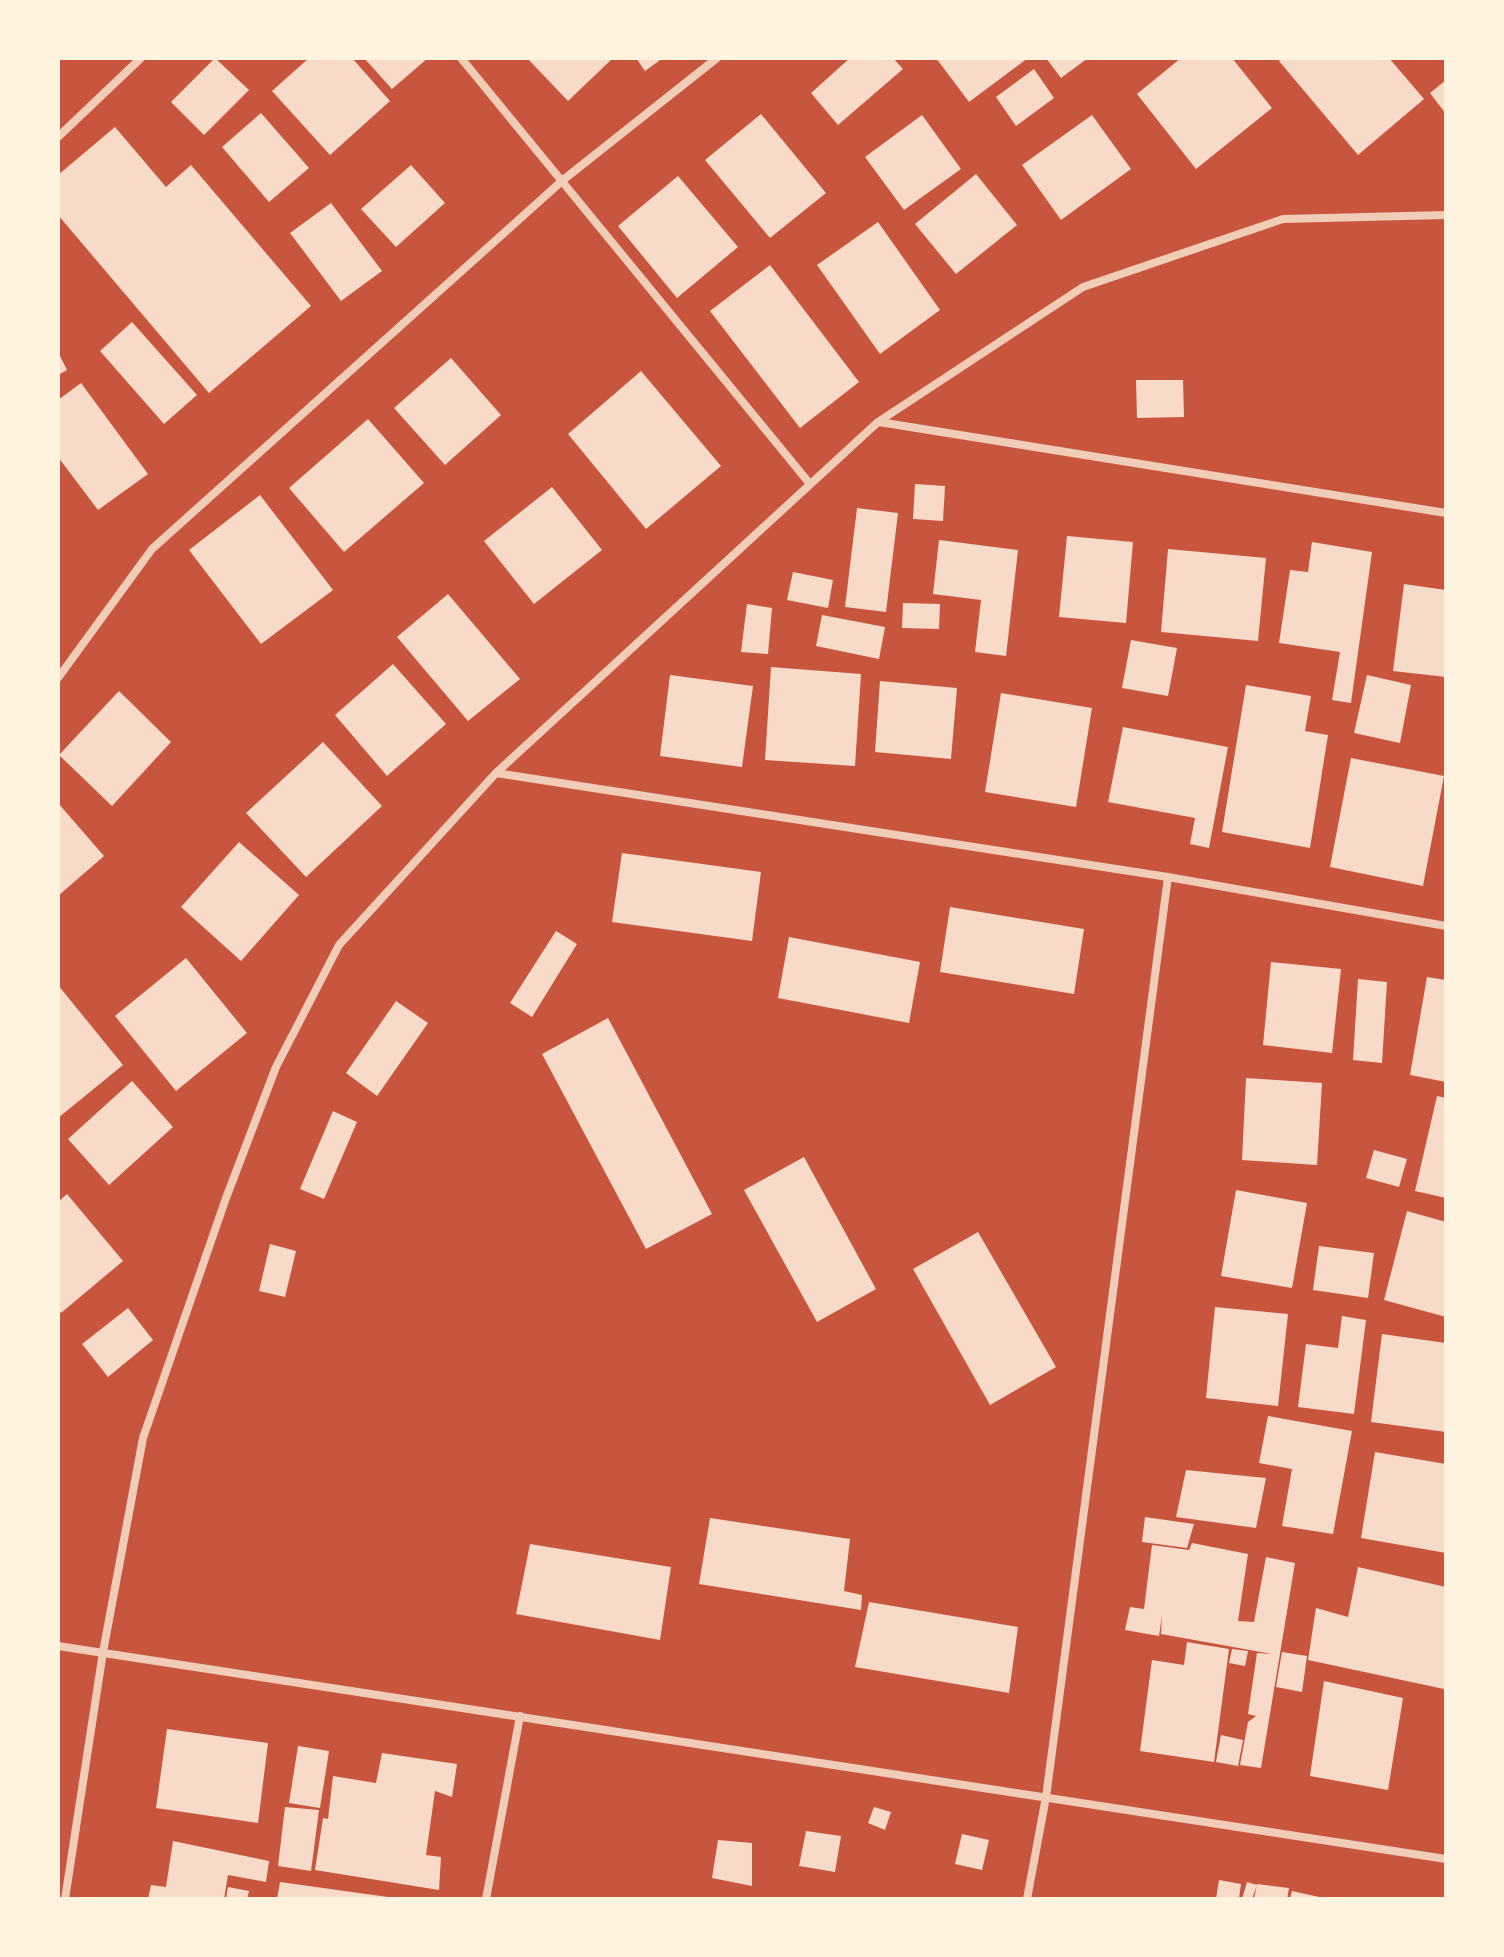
<!DOCTYPE html>
<html>
<head>
<meta charset="utf-8">
<style>
  body { margin:0 }
  #map { position:relative; width:1504px; height:1957px; overflow:hidden; background:#c8553d; font-family:"DM Sans",sans-serif }
  canvas { display:block }
  .frame { position:absolute; inset:0; border:60px solid #fff3e0; pointer-events:none }
</style>
</head>
<body>
<div id="map">
<canvas width="1504" height="1957"></canvas>
<div class="frame"></div>
</div>
<script>
const ctx = document.querySelector('canvas').getContext('2d');
ctx.lineJoin = 'round';
function fillPath(path, color) { ctx.fillStyle = color; ctx.fill(path, 'evenodd'); }
const shape = rows => new Path2D(rows.map(r => 'M' + r).join(''));
function strokePath(path, color, width, dash) { ctx.strokeStyle = color; ctx.lineWidth = width; ctx.lineCap = dash ? 'butt' : 'round'; ctx.setLineDash(dash || []); ctx.stroke(path); }
const building = shape([
  [215,58,249,90,204,135,171,102],
  [309,58,352,58,390,101,330,155,272,91],
  [364,58,428,58,392,89],
  [527,58,613,58,568,101],
  [636,58,663,58,645,71],
  [850,58,893,58,903,69,838,125,811,93],
  [936,58,1028,58,969,102],
  [1046,58,1088,58,1061,78],
  [1181,58,1232,58,1272,108,1196,169,1137,94],
  [1282,58,1389,58,1424,99,1358,155,1279,61],
  [1034,69,1054,98,1016,126,996,97],
  [1446,80,1446,114,1430,93],
  [261,113,309,168,269,202,222,147],
  [761,114,826,193,770,238,705,160],
  [922,115,961,169,904,210,865,157],
  [1092,115,1131,169,1061,220,1022,165],
  [115,127,166,187,191,165,311,306,209,393,58,215,58,175],
  [411,165,445,203,396,247,361,209],
  [976,174,1017,225,956,274,915,224],
  [678,176,738,247,677,298,618,226],
  [331,203,382,271,341,301,290,233],
  [878,222,940,310,880,354,817,265],
  [770,265,859,382,800,428,710,311],
  [132,322,197,395,164,424,100,351],
  [58,352,67,370,58,375],
  [451,358,501,415,445,465,394,408],
  [641,371,721,466,646,529,568,434],
  [1136,380,1183,380,1184,417,1137,418],
  [81,383,148,474,98,510,58,457,58,400],
  [368,419,424,483,344,552,289,488],
  [915,484,945,486,943,521,913,519],
  [552,487,602,550,534,604,484,541],
  [260,495,333,590,261,644,189,550],
  [857,508,898,513,886,612,845,607],
  [1067,536,1133,542,1126,623,1059,617],
  [939,540,1018,550,1006,656,975,652,981,600,933,594],
  [1312,542,1372,552,1351,703,1332,700,1340,652,1279,643,1290,570,1308,572],
  [1168,549,1266,558,1258,641,1161,632],
  [793,572,833,580,828,608,787,600],
  [1404,584,1446,590,1446,677,1393,671],
  [448,594,520,679,468,721,397,637],
  [903,603,940,604,939,629,902,628],
  [747,604,772,608,768,654,741,652],
  [822,615,885,627,879,659,816,646],
  [1131,640,1177,648,1168,696,1122,688],
  [393,664,446,724,387,776,335,715],
  [771,667,861,674,855,766,765,760],
  [670,675,753,686,742,767,660,756],
  [1367,675,1411,685,1400,743,1354,733],
  [880,681,957,688,951,759,875,752],
  [1246,685,1311,696,1305,731,1328,735,1310,848,1222,832],
  [119,691,171,742,112,806,59,755],
  [1001,693,1092,708,1076,807,985,792],
  [1123,727,1228,747,1209,848,1190,844,1195,818,1108,802],
  [323,742,382,806,306,877,246,813],
  [1351,758,1444,776,1423,886,1330,867],
  [58,803,104,856,58,896],
  [239,842,299,895,241,961,181,907],
  [622,853,761,872,752,941,612,922],
  [950,907,1084,929,1074,994,940,972],
  [556,931,577,944,532,1017,510,1003],
  [789,937,920,962,909,1023,778,998],
  [186,958,247,1033,176,1091,115,1016],
  [1271,962,1341,969,1332,1053,1263,1045],
  [1427,977,1446,980,1446,1082,1410,1075],
  [1358,979,1387,982,1382,1063,1353,1060],
  [58,985,123,1065,58,1118],
  [396,1001,428,1023,377,1096,346,1073],
  [608,1018,712,1214,646,1249,542,1054],
  [1246,1078,1322,1083,1317,1165,1242,1160],
  [132,1081,173,1127,109,1185,68,1139],
  [1437,1096,1446,1098,1446,1198,1415,1191],
  [333,1111,357,1122,324,1199,300,1189],
  [1374,1150,1407,1159,1399,1187,1366,1178],
  [804,1157,876,1289,817,1322,744,1190],
  [1236,1190,1307,1203,1292,1288,1221,1276],
  [67,1194,123,1261,61,1313,58,1309,58,1202],
  [1407,1211,1446,1222,1446,1317,1384,1300],
  [978,1232,1056,1367,990,1405,913,1269],
  [270,1244,296,1251,285,1297,259,1291],
  [1319,1246,1374,1253,1368,1298,1313,1290],
  [1215,1307,1288,1314,1278,1406,1206,1398],
  [128,1308,153,1340,108,1377,82,1344],
  [1342,1316,1366,1320,1354,1414,1298,1407,1306,1344,1338,1348],
  [1382,1334,1446,1343,1446,1432,1371,1422],
  [1268,1416,1352,1431,1333,1534,1282,1526,1292,1469,1259,1463],
  [1375,1452,1446,1464,1446,1553,1361,1538],
  [1186,1470,1266,1478,1256,1528,1176,1517],
  [1145,1517,1194,1524,1187,1548,1142,1542],
  [710,1518,850,1539,844,1591,862,1595,861,1610,699,1584],
  [1192,1543,1248,1554,1238,1621,1254,1622,1266,1557,1295,1563,1261,1768,1240,1765,1248,1722,1256,1716,1248,1714,1257,1653,1272,1654,1161,1634,1162,1615,1159,1636,1125,1630,1130,1607,1144,1609,1152,1545,1189,1550],
  [530,1544,671,1567,660,1640,516,1614],
  [1358,1567,1446,1587,1446,1678,1444,1689,1308,1660,1316,1608,1348,1617],
  [869,1602,1018,1627,1009,1693,855,1667],
  [1187,1642,1229,1649,1214,1762,1140,1751,1152,1660,1184,1665],
  [1232,1649,1248,1651,1245,1666,1229,1663],
  [1282,1652,1307,1656,1302,1692,1276,1687],
  [1324,1681,1403,1698,1388,1790,1310,1776],
  [167,1729,268,1743,258,1823,156,1808],
  [1221,1735,1243,1740,1238,1766,1216,1762],
  [298,1746,329,1751,320,1808,289,1803],
  [382,1753,457,1764,452,1797,435,1791,426,1855,441,1857,439,1890,315,1870,323,1818,328,1819,333,1776,376,1783],
  [285,1807,319,1810,311,1871,278,1866],
  [874,1807,891,1812,885,1830,868,1823],
  [806,1831,841,1836,835,1872,799,1866],
  [962,1834,989,1840,982,1870,955,1864],
  [718,1840,752,1843,752,1886,712,1878],
  [173,1841,269,1861,266,1882,228,1875,224,1899,148,1899,151,1885,166,1887],
  [1219,1880,1241,1884,1239,1899,1216,1899],
  [280,1882,388,1897,388,1899,277,1899],
  [1247,1882,1257,1885,1252,1899,1242,1899],
  [1257,1884,1289,1888,1287,1899,1254,1899],
  [228,1887,249,1891,247,1899,226,1899],
  [1292,1891,1324,1898,1324,1899,1290,1899]
]);
const minor = shape([
  [461,58,810,484],
  [58,137,141,58],
  [879,422,1446,513],
  [58,678,152,549,563,180,717,58],
  [496,773,1168,877,1446,926],
  [58,1646,1446,1859],
  [65,1899,103,1652,143,1438,226,1198,276,1067,339,945,496,773,878,422,1083,287,1283,219,1446,215],
  [486,1899,520,1716],
  [1027,1899,1046,1797,1168,877]
]);
fillPath(building, '#f7dbc8');
strokePath(minor, '#f1ccb7', 8);
</script>
</body>
</html>
